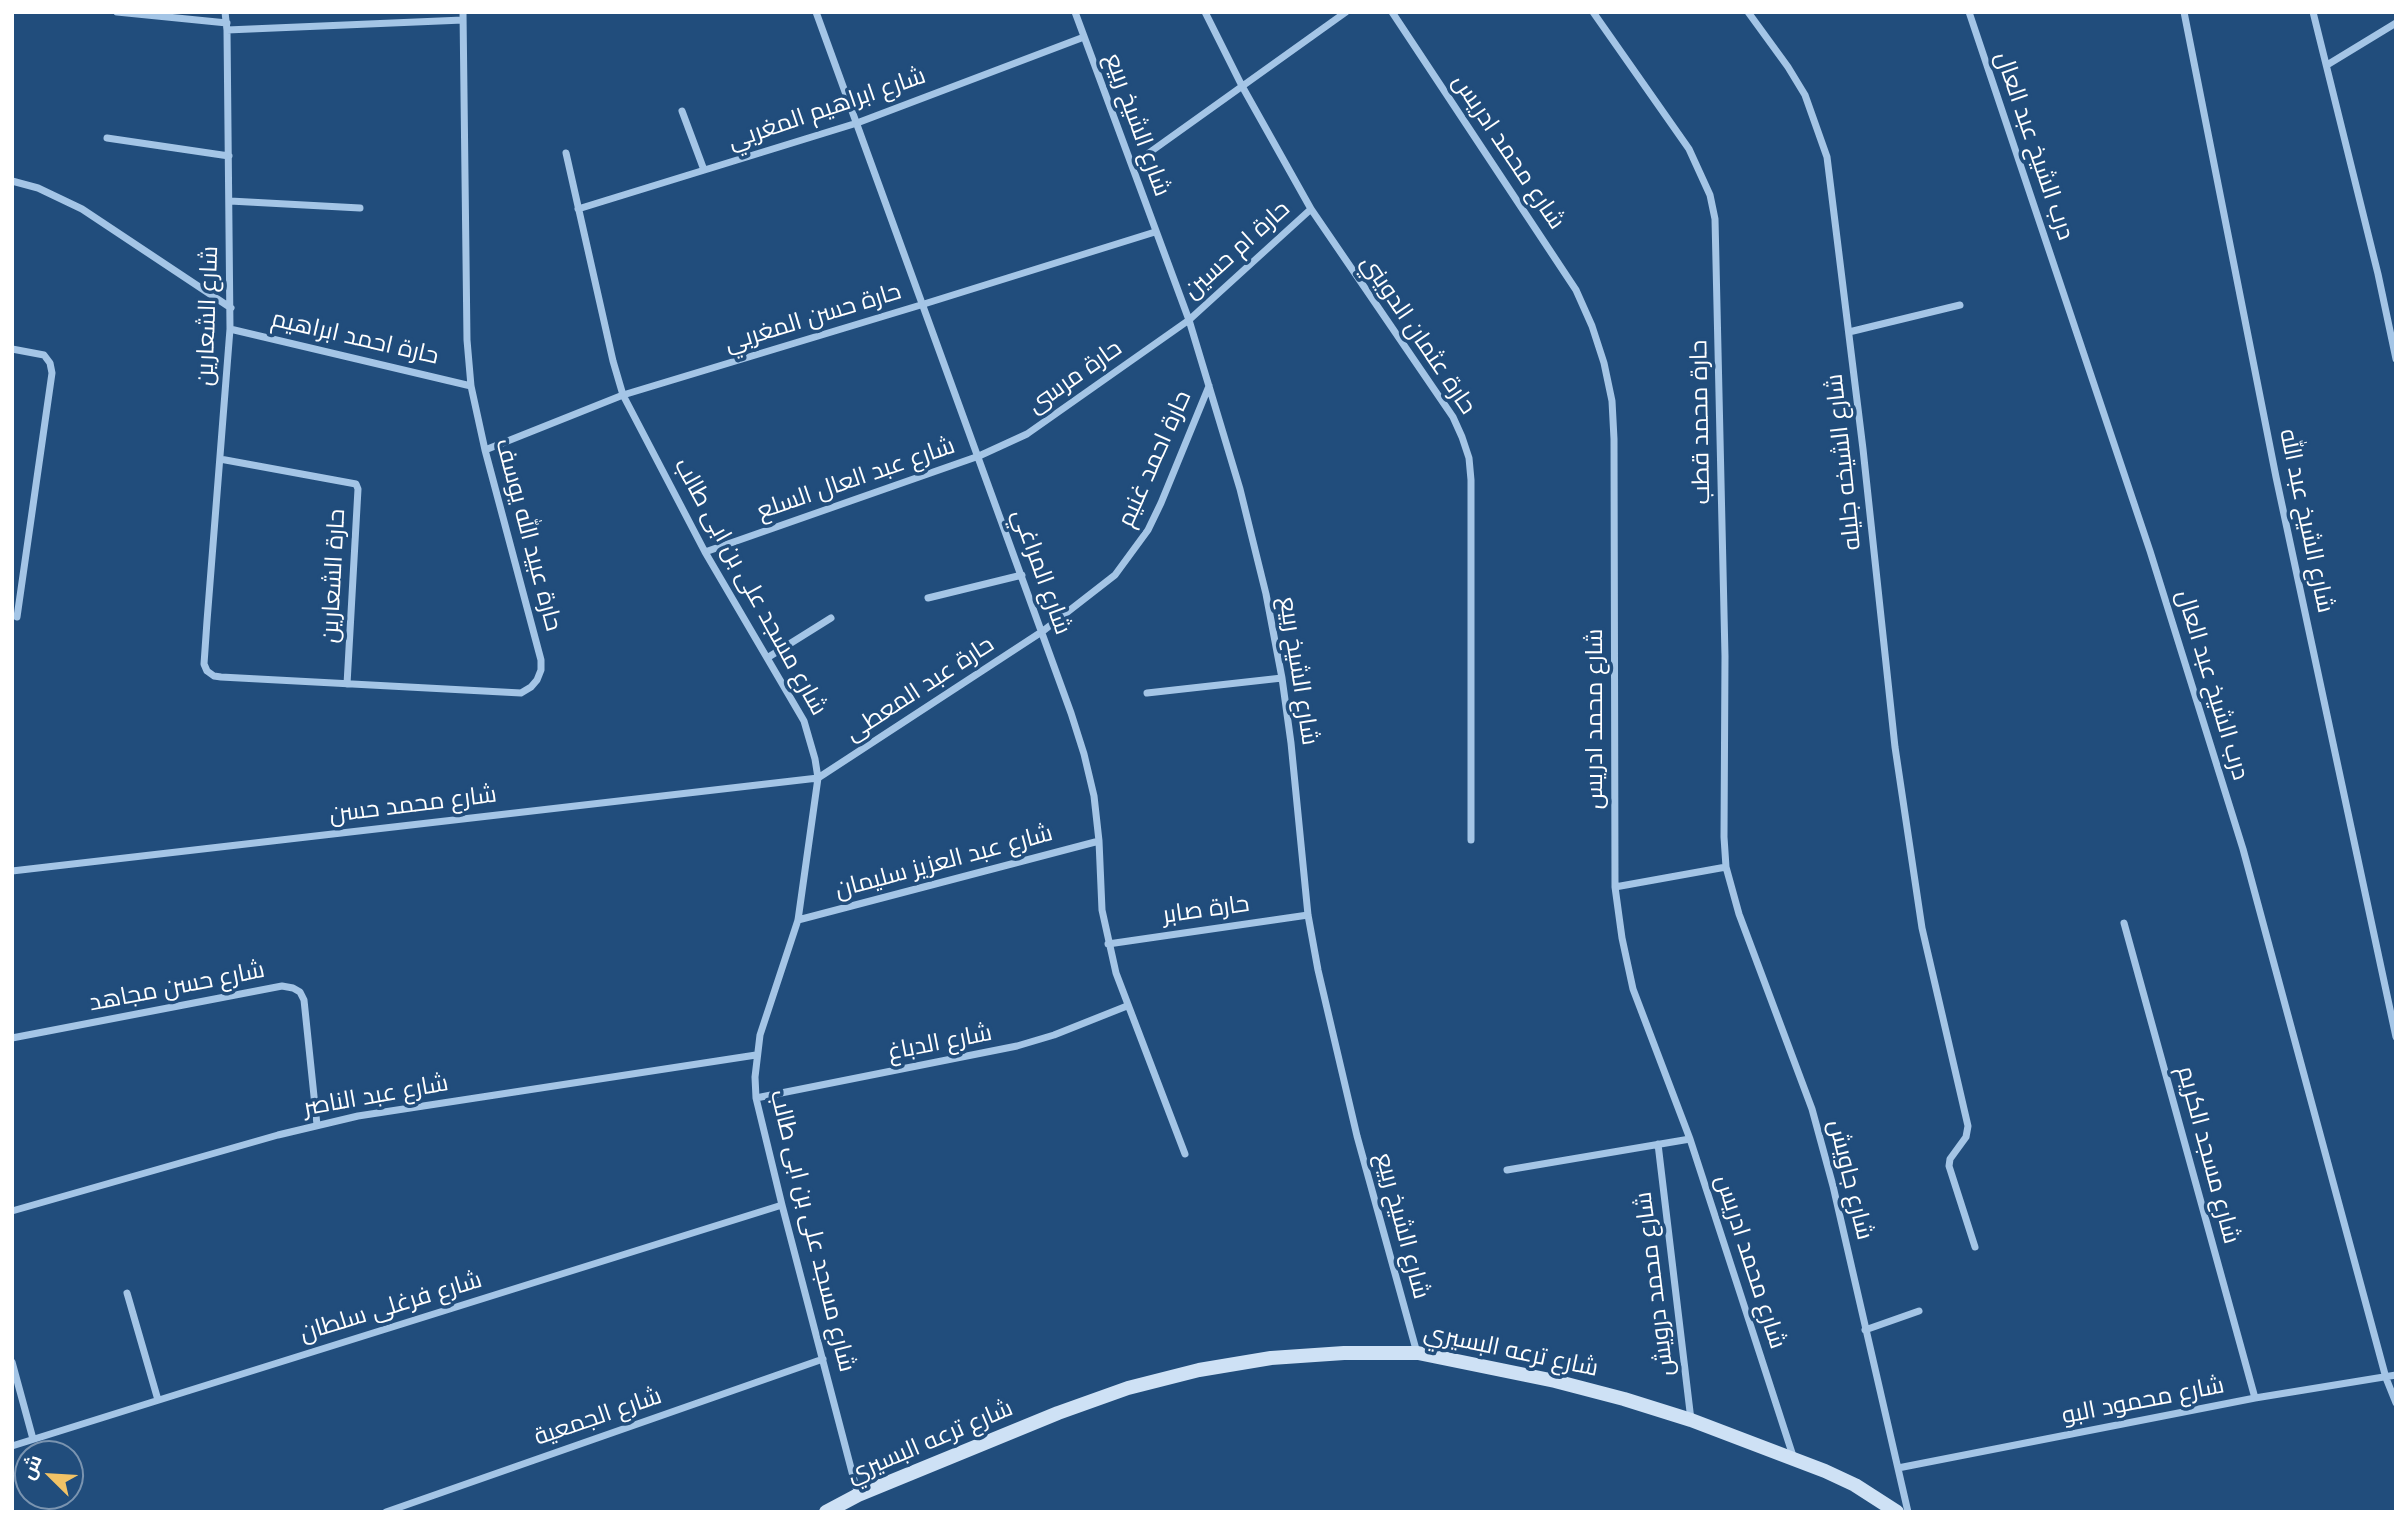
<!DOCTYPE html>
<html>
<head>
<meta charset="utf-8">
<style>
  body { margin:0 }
  #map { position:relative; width:2408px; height:1524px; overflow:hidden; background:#214d7c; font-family:"Fira Sans",Cairo,sans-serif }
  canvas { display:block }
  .frame { position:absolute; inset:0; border:14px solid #fff; pointer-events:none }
  .north { position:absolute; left:14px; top:1440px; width:70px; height:70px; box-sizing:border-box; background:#214d7c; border:2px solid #7a94b0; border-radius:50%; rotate:294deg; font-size:19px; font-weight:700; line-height:28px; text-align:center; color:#fff }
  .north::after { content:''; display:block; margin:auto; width:24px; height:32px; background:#f2c366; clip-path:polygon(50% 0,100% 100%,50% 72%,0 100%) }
</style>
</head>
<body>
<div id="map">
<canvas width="2408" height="1524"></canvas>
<div class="frame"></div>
<div class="north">ش</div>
</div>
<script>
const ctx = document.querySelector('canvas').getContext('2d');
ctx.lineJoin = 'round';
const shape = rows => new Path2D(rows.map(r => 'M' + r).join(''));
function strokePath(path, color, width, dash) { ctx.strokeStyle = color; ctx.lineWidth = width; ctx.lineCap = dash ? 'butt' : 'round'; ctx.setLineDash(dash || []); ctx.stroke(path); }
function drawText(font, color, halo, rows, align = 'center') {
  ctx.font = font + ' "Fira Sans",Cairo,sans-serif'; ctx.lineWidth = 7; ctx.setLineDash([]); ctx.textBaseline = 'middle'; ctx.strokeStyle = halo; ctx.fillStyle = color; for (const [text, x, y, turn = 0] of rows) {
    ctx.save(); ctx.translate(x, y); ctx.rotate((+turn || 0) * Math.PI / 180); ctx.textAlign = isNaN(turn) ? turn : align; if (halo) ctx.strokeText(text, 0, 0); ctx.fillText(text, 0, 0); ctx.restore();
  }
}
const street = shape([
  [117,12,227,23],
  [225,12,227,30,230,329,207,621,204,664,207,671,214,676,221,677,521,693,531,687,537,680,541,670,541,660,485,450,471,386,467,340,463,12],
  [816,12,1071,713,1084,754,1094,796,1099,841,1102,910,1116,973,1185,1154],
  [1075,12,1189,320,1240,489,1266,594,1282,678,1291,743,1308,915,1318,970,1357,1136,1417,1353],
  [1205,12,1242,86,1311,209,1453,417,1462,437,1469,458,1471,480,1471,840],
  [1392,12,1576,290,1592,326,1604,363,1612,401,1614,439,1615,887,1622,938,1633,989,1690,1139,1794,1459],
  [1593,12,1689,149,1710,195,1715,219,1725,656,1724,837,1726,867,1739,914,1812,1109,1833,1186,1908,1512],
  [1748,12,1788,67,1805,95,1827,157,1863,449,1895,747,1922,928,1968,1126,1966,1137,1950,1159,1949,1166,1975,1247],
  [1969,12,2150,551,2243,849,2386,1378,2396,1403],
  [2184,12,2276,477,2396,1037],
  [2313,12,2378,274,2396,359],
  [227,30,463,20],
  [2327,65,2396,23],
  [682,111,704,170],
  [107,138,229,156],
  [566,153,613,361,623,395,705,552,804,721,815,759,818,778,798,920,760,1035,755,1077,756,1098,782,1205,858,1495],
  [1132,165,1346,12],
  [12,181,38,188,82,209,231,308],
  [230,201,360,208],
  [578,209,857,123,1084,37],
  [230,329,471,386],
  [1849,332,1960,305],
  [12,349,44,355,50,363,52,373,17,617],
  [485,450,623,395,924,304,1155,232],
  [220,459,356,484,358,489,347,684],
  [705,552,979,456,1027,434,1189,320,1311,209],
  [928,598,1022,575],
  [767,658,831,618],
  [1147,693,1282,678],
  [12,871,818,778,1043,631,1115,575,1148,530,1161,503,1209,386],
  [1615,887,1726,867],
  [798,920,1099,841],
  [2124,923,2255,1398],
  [1108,944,1308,915],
  [12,1038,282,986,293,988,300,992,304,1000,317,1125],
  [756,1098,1017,1046,1054,1035,1127,1006],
  [1658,1144,1691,1420],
  [1507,1170,1690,1139],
  [12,1211,278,1135,358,1116,756,1055],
  [127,1293,158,1400],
  [1865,1330,1919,1311],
  [12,1362,33,1439],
  [12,1446,782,1205],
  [1898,1468,2255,1398,2396,1375],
  [386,1512,823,1359]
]);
const secondary = shape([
  [826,1512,858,1495,1058,1413,1128,1388,1199,1370,1271,1358,1344,1353,1418,1353,1555,1381,1624,1399,1691,1420,1825,1471,1855,1485,1897,1512]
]);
const streetNames = [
  ["شارع ابراهيم المغربي",827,109,-19],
  ["شارع الشيخ ربيع",1137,125,70],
  ["درب الشيخ عبد العال",2034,146,71],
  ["شارع محمد ادريس",1508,152,56],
  ["حارة ام حسين",1237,250,-42],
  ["شارع الشعارين",208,316,-88],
  ["حارة حسن المغربي",813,318,-17],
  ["حارة عثمان الدويني",1418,335,56],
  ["حارة احمد ابراهيم",355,338,13],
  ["حارة مرسى",1075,377,-35],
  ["حارة محمد قطب",1701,422,-91],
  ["حارة احمد غنيم",1155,459,-66],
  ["شارع الشيخه جليله",1844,462,-96],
  ["شارع عبد العال السلع",856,479,-19],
  ["شارع الشيخ عبد الله",2306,521,78],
  ["حارة عبيد الله يوسف",528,535,75],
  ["شارع المراغي",1041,572,70],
  ["حارة الشعارين",334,576,-87],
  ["شارع مسجد على بن ابى طالب",750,587,61],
  ["شارع الشيخ ربيع",1298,671,81],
  ["درب الشيخ عبد العال",2212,685,73],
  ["حارة عبد المعطى",920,689,-33],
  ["شارع محمد ادريس",1595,719,-90],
  ["شارع محمد حسن",413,805,-7],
  ["شارع عبد العزيز سليمان",944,862,-15],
  ["حارة صابر",1206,910,-8],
  ["شارع حسن مجاهد",177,987,-11],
  ["شارع الدباغ",940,1043,-11],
  ["شارع عبد الناصر",376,1096,-10],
  ["شارع مسجد الكريم",2208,1155,75],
  ["شارع جاويش",1850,1180,76],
  ["شارع الشيخ ربيع",1402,1226,75],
  ["شارع مسجد على بن ابى طالب",812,1231,76],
  ["شارع محمد ادريس",1750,1262,72],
  ["شارع محمد درويش",1655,1284,-97],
  ["شارع فرغلى سلطان",391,1307,-17],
  ["شارع ترعه البسيري",1511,1351,12],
  ["شارع محمود البو",2143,1401,-11],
  ["شارع الجمعية",598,1417,-19],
  ["شارع ترعه البسيري",930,1442,-23]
];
strokePath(street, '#a4c5e6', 7);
strokePath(secondary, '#cee1f5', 14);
drawText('24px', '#fff', '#214d7c', streetNames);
</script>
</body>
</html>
